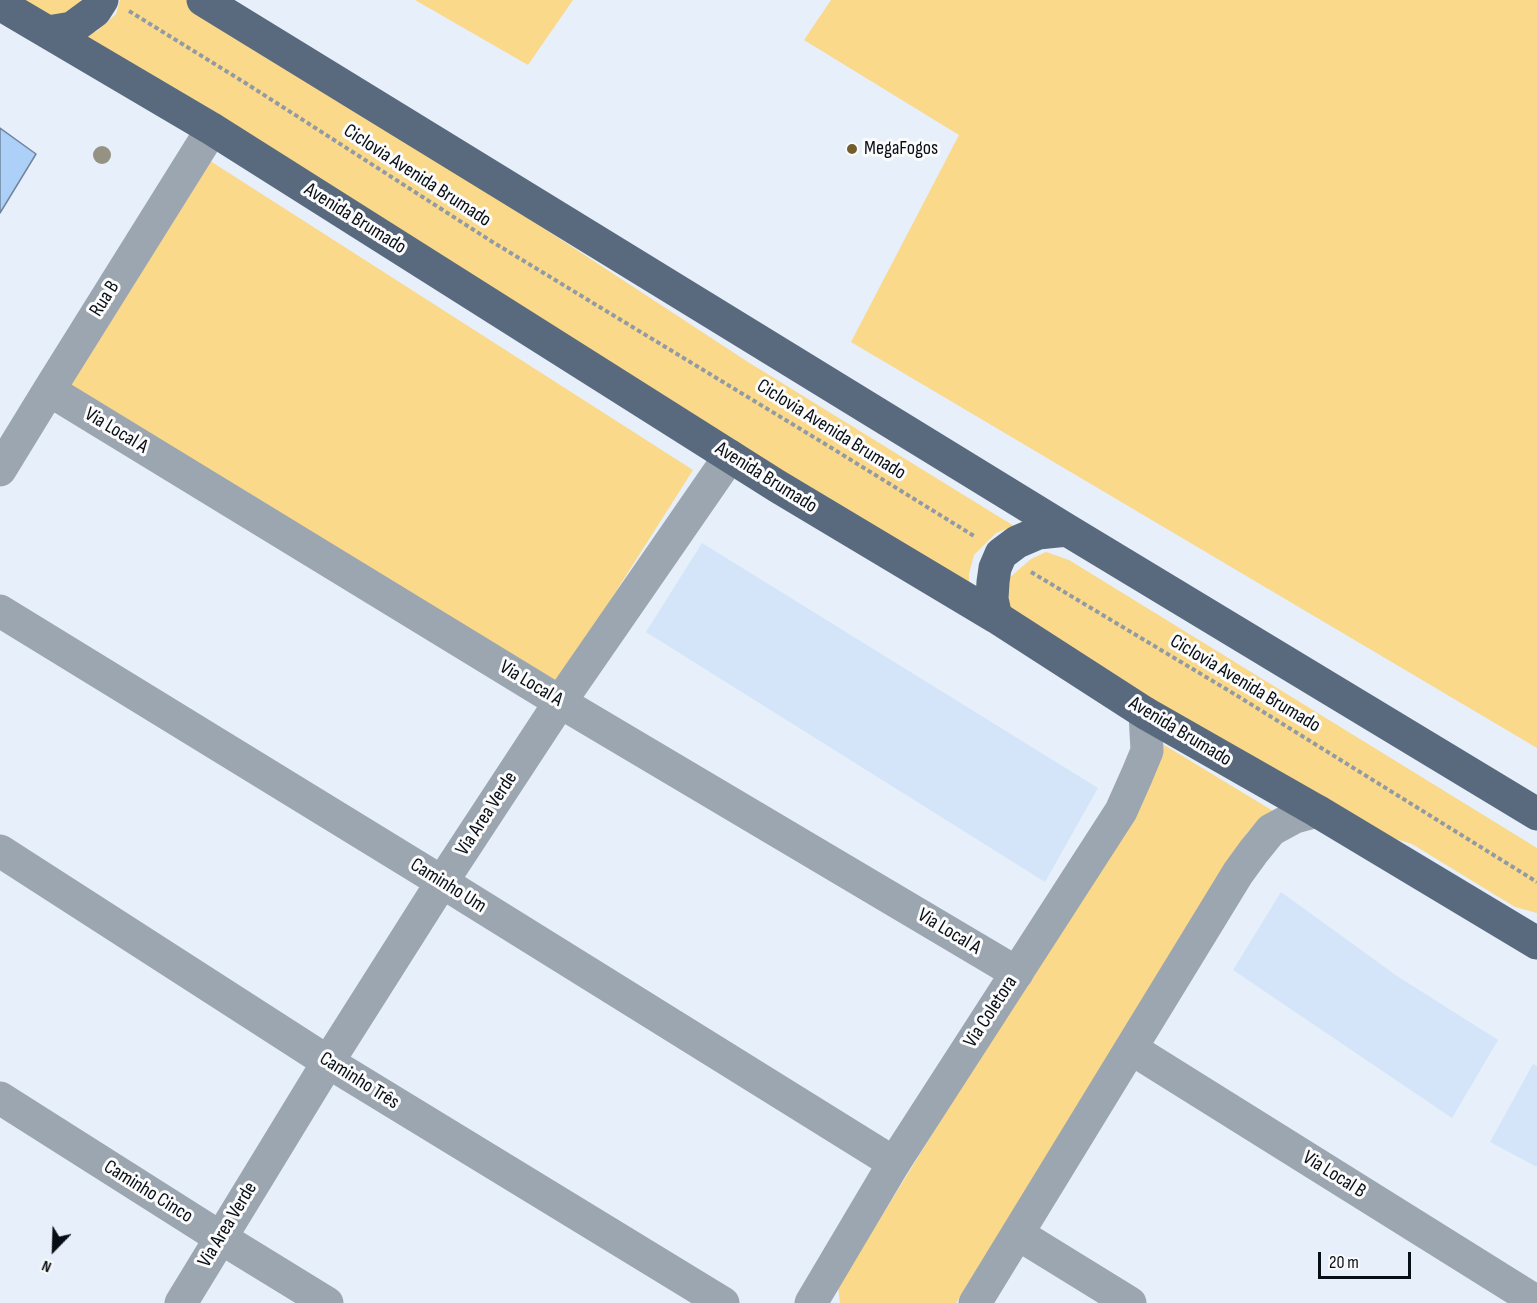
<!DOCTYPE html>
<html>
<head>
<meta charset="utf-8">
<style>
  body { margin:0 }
  #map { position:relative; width:1537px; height:1303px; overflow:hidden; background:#e6effa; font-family:"Sofia Sans Condensed",sans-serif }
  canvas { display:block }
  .north { position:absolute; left:24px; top:1219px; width:60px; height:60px; -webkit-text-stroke:4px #fbfbfb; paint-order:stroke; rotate:203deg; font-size:16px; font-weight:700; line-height:24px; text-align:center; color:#070e16 }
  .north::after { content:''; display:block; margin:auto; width:21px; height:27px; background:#070e16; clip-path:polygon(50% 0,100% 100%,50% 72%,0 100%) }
  .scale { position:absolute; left:1318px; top:1252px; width:93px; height:27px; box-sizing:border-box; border:3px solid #070e16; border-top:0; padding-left:8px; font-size:18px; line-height:21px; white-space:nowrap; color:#070e16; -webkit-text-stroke:4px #fbfbfb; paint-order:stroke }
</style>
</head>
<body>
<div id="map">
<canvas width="1537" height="1303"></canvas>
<div class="north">N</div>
<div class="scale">20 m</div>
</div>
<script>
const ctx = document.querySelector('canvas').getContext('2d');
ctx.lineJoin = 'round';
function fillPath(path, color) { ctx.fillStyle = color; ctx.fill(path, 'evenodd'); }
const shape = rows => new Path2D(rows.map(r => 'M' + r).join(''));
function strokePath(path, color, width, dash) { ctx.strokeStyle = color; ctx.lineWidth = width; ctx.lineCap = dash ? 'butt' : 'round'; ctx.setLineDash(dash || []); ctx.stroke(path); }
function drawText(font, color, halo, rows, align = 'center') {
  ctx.font = font + ' "Sofia Sans Condensed",sans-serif'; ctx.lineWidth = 6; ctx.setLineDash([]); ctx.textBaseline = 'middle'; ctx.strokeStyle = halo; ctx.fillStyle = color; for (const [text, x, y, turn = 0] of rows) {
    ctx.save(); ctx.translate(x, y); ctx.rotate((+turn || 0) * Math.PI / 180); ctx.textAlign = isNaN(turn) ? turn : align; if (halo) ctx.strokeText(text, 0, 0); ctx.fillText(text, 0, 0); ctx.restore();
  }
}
const built = shape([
  [702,543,1098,788,1045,882,646,632],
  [1281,892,1397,976,1498,1040,1452,1118,1233,970],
  [1533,1064,1537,1066,1537,1167,1490,1142]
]);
const green = shape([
  [0,0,81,0,72,11,39,24],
  [120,0,195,0,748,362,1014,526,996,533,974,555,969,574,969,593,66,43,97,31,116,14],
  [415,0,573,0,528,65],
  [831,0,1537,0,1537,748,851,342,959,135,804,40],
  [204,157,693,470,554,689,62,384],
  [1046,552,1069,560,1537,848,1537,913,1515,907,1412,844,1366,830,1036,638,1005,601,1008,579,1031,559],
  [1151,737,1283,817,1248,831,956,1303,840,1303,838,1287,1141,795]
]);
const building = shape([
  [0,128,36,154,0,213,0,128]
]);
const path = shape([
  [129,11,247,84,491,241,830,447,974,536],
  [1031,572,1236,695,1537,882]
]);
const minor = shape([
  [49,390,560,702,1017,973],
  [0,470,49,390,212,129],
  [0,611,442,882,894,1163],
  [0,851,328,1062,723,1303],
  [1132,1049,1537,1302],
  [0,1098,221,1238,327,1303],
  [1018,1234,1130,1303],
  [181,1303,328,1062,442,882,560,702,730,456]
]);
const tertiary = shape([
  [811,1303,894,1163,1121,811,1137,775,1147,751,1145,713],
  [975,1303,1238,873,1254,851,1271,830,1295,817,1317,811]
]);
const primary = shape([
  [203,0,1067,530,1537,814],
  [0,4,212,129,777,486,996,617,1145,713,1317,811,1537,943],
  [48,32,72,28,95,11,102,0],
  [996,617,992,599,993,582,995,568,1001,554,1017,542,1038,533,1067,530]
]);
const trees = [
  [102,155]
];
const markers = [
  [852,149,6,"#725e2d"]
];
const poiNames = [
  ["MegaFogos",864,149]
];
const streetNames = [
  ["Ciclovia Avenida Brumado",417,176,33],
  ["Avenida Brumado",355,219,32],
  ["Rua B",105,299,-58],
  ["Ciclovia Avenida Brumado",831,430,32],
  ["Via Local A",116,431,31],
  ["Avenida Brumado",766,478,32],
  ["Via Local A",531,684,31],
  ["Ciclovia Avenida Brumado",1245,684,31],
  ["Avenida Brumado",1180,732,31],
  ["Via Area Verde",487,814,-57],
  ["Caminho Um",448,886,32],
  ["Via Local A",949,932,31],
  ["Via Coletora",991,1012,-57],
  ["Caminho Três",359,1081,32],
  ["Via Local B",1334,1175,32],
  ["Caminho Cinco",148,1192,32],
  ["Via Area Verde",228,1225,-59]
];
fillPath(built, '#d4e5f9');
fillPath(green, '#fad98b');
fillPath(building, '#acd0f8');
strokePath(building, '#70859d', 1.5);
strokePath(path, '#929ba4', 4, [4.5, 3]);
strokePath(minor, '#9ca6b1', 33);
strokePath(tertiary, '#9ca6b1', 33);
strokePath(primary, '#596a7e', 33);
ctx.fillStyle = '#969283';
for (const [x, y] of trees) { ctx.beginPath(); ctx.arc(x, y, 9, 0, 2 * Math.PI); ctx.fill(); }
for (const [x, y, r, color] of markers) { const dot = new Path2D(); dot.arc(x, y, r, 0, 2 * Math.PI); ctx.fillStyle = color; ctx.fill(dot); strokePath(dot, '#fbfbfb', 2); }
drawText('20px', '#070e16', '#fbfbfb', poiNames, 'left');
drawText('20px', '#070e16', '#fbfbfb', streetNames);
</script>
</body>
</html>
